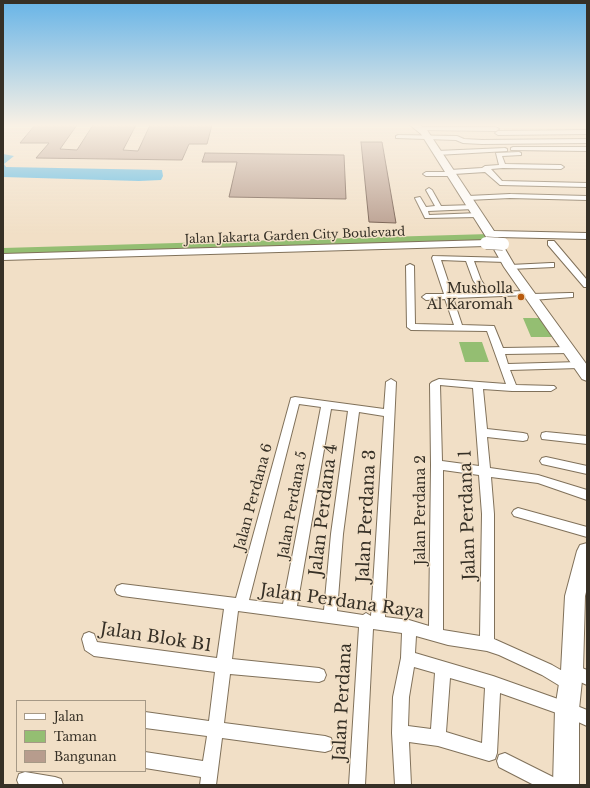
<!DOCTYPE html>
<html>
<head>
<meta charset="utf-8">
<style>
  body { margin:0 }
  #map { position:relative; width:590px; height:788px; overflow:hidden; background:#f1dfc6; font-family:"Libre Baskerville",serif }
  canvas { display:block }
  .frame { position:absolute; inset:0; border:4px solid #363026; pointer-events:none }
  .legend { position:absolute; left:16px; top:700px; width:130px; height:72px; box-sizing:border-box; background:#f1dfc6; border:1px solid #a69986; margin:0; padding:5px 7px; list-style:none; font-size:12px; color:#363026 }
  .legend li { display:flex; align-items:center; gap:8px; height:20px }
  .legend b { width:20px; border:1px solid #a69986 }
</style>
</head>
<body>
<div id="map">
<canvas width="590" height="788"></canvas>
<div class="frame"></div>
<ul class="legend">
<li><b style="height:5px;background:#fff"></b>Jalan</li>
<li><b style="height:11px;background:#94be72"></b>Taman</li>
<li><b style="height:11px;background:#b79c8d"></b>Bangunan</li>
</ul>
</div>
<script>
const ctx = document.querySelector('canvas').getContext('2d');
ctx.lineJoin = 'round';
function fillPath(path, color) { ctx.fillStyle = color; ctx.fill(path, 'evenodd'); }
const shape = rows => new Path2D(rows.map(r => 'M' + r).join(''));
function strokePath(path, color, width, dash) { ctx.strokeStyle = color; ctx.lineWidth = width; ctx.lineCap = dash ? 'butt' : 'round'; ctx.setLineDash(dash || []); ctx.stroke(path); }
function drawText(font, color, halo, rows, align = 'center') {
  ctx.font = font + ' "Libre Baskerville",serif'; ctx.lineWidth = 3; ctx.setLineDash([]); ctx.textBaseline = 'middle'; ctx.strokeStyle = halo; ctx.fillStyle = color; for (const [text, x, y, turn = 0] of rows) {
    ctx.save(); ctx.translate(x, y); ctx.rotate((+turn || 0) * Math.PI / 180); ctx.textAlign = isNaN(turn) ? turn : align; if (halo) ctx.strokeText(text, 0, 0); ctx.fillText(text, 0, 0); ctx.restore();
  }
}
const green = shape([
  [489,234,494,243,3,257,3,248],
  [523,318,543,318,552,337,531,337],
  [459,342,482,342,489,362,465,362]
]);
const water = shape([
  [3,154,14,156,4,164,6,167,162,170,163,176,161,180,139,181,3,177]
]);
const building = shape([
  [35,125,77,125,60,149,77,150,93,125,136,125,123,150,138,151,150,125,212,125,207,144,189,144,182,160,36,158,49,143,20,143,35,125],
  [361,142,382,142,396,223,369,222,361,142],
  [205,153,344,155,346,199,229,197,237,162,202,162,205,153]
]);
const street = shape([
  [421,127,496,127,499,129,496,131,419,130,418,129,421,127],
  [587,130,587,134,498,135,495,133,498,131,587,130],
  [398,135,457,136,464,139,482,140,587,139,587,143,482,144,463,143,456,140,396,138,396,136,398,135],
  [513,147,587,147,587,151,511,150,511,148,513,147],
  [505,148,507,149,507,151,437,155,434,153,437,151,505,148],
  [519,152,521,153,521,155,502,156,505,164,561,165,564,167,561,169,503,168,491,169,502,181,587,183,587,187,500,185,485,172,454,174,451,176,426,176,423,174,426,172,447,172,450,170,482,168,485,166,499,165,496,153,519,152],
  [429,188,432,190,441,206,474,205,477,207,474,209,428,211,429,215,479,213,482,215,479,217,425,218,415,198,420,197,426,207,435,206,426,190,429,188],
  [510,194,587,196,587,200,510,198,468,200,465,198,468,196,510,194],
  [548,241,554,241,587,280,587,287,584,287,548,245,548,241],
  [433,256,509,258,510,260,506,262,474,261,481,280,489,292,528,291,532,293,528,295,453,298,462,325,494,326,503,348,570,347,575,350,570,353,505,354,508,364,579,362,584,365,579,368,510,370,516,385,554,386,556,388,551,391,512,391,483,389,487,429,523,433,527,434,528,437,527,440,523,441,487,437,490,468,538,475,587,490,587,500,538,483,491,477,494,514,494,639,552,665,566,673,565,671,567,666,572,664,587,670,587,685,576,680,577,685,575,690,570,692,542,675,499,655,487,651,448,645,416,636,415,653,493,676,572,704,587,710,587,726,565,716,500,693,497,753,495,759,489,761,438,746,409,742,411,785,395,785,392,733,393,697,401,658,402,633,373,629,365,785,349,785,359,627,238,611,232,659,319,668,324,670,326,675,324,680,319,682,230,674,224,723,325,736,331,738,333,744,331,750,325,752,222,738,216,785,200,785,201,777,145,768,145,752,203,761,207,736,145,728,145,712,209,721,215,672,94,656,85,650,82,639,84,634,89,632,94,634,97,642,217,658,224,609,122,596,117,594,115,590,117,586,122,584,236,598,291,398,295,397,384,409,386,382,391,379,396,382,385,617,409,620,429,626,431,465,430,384,432,382,439,379,506,384,487,331,411,330,407,327,406,266,410,264,414,266,415,324,454,325,445,299,426,300,422,297,426,294,444,294,432,258,433,256],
  [441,260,466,261,473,280,481,292,452,293,441,260],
  [440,385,473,388,479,466,442,461,440,385],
  [299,404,321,407,283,604,249,600,299,404],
  [331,409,348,411,331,534,324,610,297,606,331,409],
  [359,412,384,416,371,616,366,613,363,615,337,611,343,534,359,412],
  [443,470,479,475,482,514,480,636,443,630,443,470],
  [414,667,435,673,431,729,408,726,409,697,414,667],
  [450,678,485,688,482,743,446,732,450,678],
  [551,263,554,263,554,267,510,269,506,267,510,265,551,263],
  [570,293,573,293,573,297,532,300,528,297,532,294,570,293],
  [546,432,587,436,587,444,542,439,541,436,542,433,546,432],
  [546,457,587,466,587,474,542,464,540,461,542,458,546,457],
  [518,508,587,527,587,537,514,516,512,513,514,510,518,508],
  [505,753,557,779,559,785,534,785,499,767,497,761,499,755,505,753],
  [25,772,55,777,61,779,63,785,19,785,17,780,19,774,25,772]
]);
const secondary = shape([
  [410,125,420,125,427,130,494,231,587,233,587,239,498,237,515,266,587,365,587,381,582,379,504,267,491,244,486,246,3,260,3,254,488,240,421,134,410,125],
  [587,543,587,588,585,596,583,671,579,709,579,785,553,785,555,709,561,671,565,596,577,551,580,545,587,543]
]);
const secondaryBridge = shape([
  [486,243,503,244]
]);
const markers = [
  [521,297,4,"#b85a0d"]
];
const farStreetnames = [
  ["Jalan Jakarta Garden City Boulevard",295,236,-2]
];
const poiNames = [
  ["Musholla",513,289],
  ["Al Karomah",513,305]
];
const streetNames = [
  ["Jalan Perdana 6",254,497,-75],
  ["Jalan Perdana 5",293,505,-80],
  ["Jalan Perdana 2",421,510,-90]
];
const nearStreetnames = [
  ["Jalan Perdana 4",324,510,-83],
  ["Jalan Perdana 1",468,515,-92],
  ["Jalan Perdana 3",367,516,-87],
  ["Jalan Perdana Raya",342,602,8],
  ["Jalan Blok B1",156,638,9],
  ["Jalan Perdana",343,702,-87]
];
fillPath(green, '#94be72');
fillPath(water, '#47b3e5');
fillPath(building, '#b79c8d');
strokePath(building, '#6d5547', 1);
strokePath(street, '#80715a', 2);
strokePath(secondary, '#80715a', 2);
fillPath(street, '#fff');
fillPath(secondary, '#fff');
strokePath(secondaryBridge, '#80715a', 13, []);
strokePath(secondaryBridge, '#fff', 12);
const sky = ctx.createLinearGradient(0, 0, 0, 236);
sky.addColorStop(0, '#67b4e7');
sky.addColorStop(0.53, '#f9f1e5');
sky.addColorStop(1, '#f9f1e500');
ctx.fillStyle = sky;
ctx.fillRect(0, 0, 590, 236);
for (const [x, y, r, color] of markers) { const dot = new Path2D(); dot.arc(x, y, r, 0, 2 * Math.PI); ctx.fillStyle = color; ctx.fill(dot); strokePath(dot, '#f1dfc6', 1.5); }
drawText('12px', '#363026', '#f1dfc6', farStreetnames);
drawText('14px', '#363026', '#f1dfc6', poiNames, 'right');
drawText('14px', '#363026', '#f1dfc6', streetNames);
drawText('17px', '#363026', '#f1dfc6', nearStreetnames);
</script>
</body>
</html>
